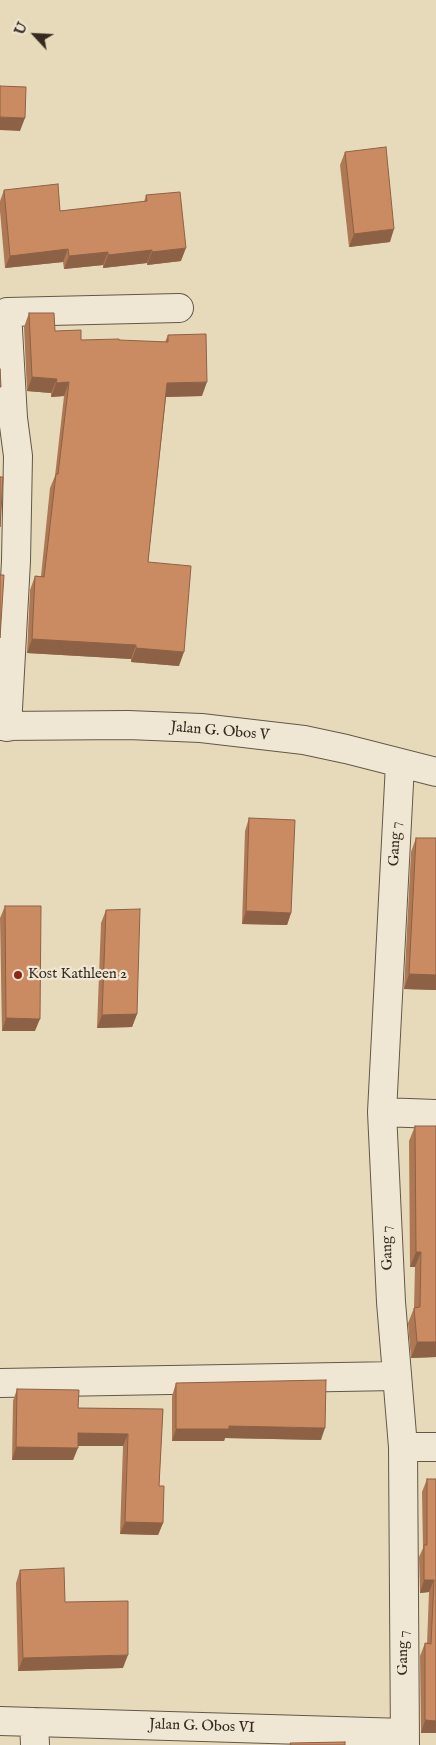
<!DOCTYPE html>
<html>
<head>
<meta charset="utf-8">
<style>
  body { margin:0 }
  #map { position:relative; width:436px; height:1745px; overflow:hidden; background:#e7dabb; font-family:"IM FELL English",serif }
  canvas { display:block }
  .north { position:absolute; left:10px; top:10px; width:50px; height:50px; -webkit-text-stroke:4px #efe7d3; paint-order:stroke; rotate:295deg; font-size:14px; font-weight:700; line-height:20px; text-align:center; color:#372b21 }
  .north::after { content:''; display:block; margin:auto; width:18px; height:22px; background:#372b21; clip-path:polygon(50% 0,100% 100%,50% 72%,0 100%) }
</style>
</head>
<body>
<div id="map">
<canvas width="436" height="1745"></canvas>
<div class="north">U</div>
</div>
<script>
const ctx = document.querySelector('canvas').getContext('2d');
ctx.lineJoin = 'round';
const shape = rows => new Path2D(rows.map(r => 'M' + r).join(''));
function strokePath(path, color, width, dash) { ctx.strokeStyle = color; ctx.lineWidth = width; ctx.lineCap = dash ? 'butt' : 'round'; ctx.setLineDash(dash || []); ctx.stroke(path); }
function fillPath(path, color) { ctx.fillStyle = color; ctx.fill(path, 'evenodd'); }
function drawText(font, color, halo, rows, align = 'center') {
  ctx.font = font + ' "IM FELL English",serif'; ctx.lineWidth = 4.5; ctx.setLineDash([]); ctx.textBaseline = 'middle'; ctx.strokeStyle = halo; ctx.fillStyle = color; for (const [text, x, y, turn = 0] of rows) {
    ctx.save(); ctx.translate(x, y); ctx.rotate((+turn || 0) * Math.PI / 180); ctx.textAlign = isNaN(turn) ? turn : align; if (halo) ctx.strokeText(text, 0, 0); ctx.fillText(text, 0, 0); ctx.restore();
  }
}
const minor = shape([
  [0,726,128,725,201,728,304,740,346,749,436,772],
  [7,727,16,561,18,456,13,418,7,312,179,308],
  [400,764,382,1112,391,1302,403,1447,405,1745],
  [382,1112,436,1114],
  [0,1383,396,1376],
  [403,1447,436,1447],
  [0,1721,404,1733],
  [34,1722,35,1745]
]);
const wall = shape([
  [345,152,390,242,349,247,340,165],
  [4,190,60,211,144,202,146,195,181,261,147,265,147,263,103,268,103,265,64,269,63,262,5,268,0,211,0,201],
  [29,313,55,331,81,340,165,342,168,335,202,396,166,397,148,562,179,666,131,662,131,659,27,653,30,590,35,576,41,576,50,488,55,476,64,396,51,397,51,393,27,391,24,327],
  [249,818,291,913,287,925,242,924,245,831],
  [416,838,436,838,436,990,404,989,411,852],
  [5,906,35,1031,2,1031,0,918],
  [106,910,137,1014,132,1027,97,1028,101,923],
  [415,1126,436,1357,411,1358,408,1323,414,1308,415,1267,410,1267,409,1141],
  [176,1383,321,1440,225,1438,224,1441,172,1441,172,1396],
  [17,1389,78,1408,163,1409,159,1486,163,1523,158,1535,120,1534,123,1446,78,1446,73,1460,12,1460,13,1401],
  [427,1479,436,1479,436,1733,421,1733,420,1656,425,1643,427,1644,429,1592,420,1593,419,1557,423,1548,422,1492],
  [20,1570,65,1602,123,1668,18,1671,16,1583]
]);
const shadedWall = shape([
  [0,117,25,118,20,131,0,130],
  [394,229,390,242,349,247,354,234],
  [186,248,181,261,147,265,152,252],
  [68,249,63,262,5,268,10,256],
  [152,250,147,263,103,268,108,255],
  [108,252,103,265,64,269,69,256],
  [32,377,57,379,51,393,27,391],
  [69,382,64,396,51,397,56,383],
  [207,382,202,396,162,397,167,383],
  [32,639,136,645,131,659,27,653],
  [136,648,184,652,179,666,131,662],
  [246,911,291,913,287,925,242,924],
  [409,974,436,975,436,990,404,989],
  [137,1014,132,1027,97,1028,102,1015],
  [6,1018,40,1019,35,1031,2,1031],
  [416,1252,421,1252,415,1267,410,1267],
  [417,1342,436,1342,436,1357,411,1358],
  [229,1426,325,1428,321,1440,225,1438,224,1441,172,1441,176,1429],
  [78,1433,128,1434,123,1446,73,1446],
  [16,1447,78,1448,73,1460,12,1460],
  [125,1522,163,1523,158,1535,120,1534],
  [424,1580,434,1580,429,1592,420,1593],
  [128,1655,123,1668,18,1671,23,1658],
  [425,1720,436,1721,436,1733,421,1733]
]);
const building = shape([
  [0,86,26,87,25,118,0,117,0,86],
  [386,147,394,229,354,234,345,152,386,147],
  [58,184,60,211,147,201,146,195,180,192,186,248,152,252,152,250,108,255,108,252,69,256,68,249,10,256,4,190,58,184],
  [29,313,54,313,55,331,81,330,81,340,119,339,119,340,168,342,168,335,206,334,207,382,167,383,148,562,191,566,184,652,136,648,136,645,32,639,35,576,44,577,56,474,58,474,69,382,56,383,57,379,32,377,29,313],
  [0,369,1,387,0,387,0,369],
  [0,477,3,477,0,527,0,477],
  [0,575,4,575,0,638,0,575],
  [249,818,295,820,291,913,246,911,249,818],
  [416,838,436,838,436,975,409,974,416,838],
  [5,906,41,906,40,1019,6,1018,5,906],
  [140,909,137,1014,102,1015,106,910,140,909],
  [415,1126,436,1126,436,1342,417,1342,414,1308,420,1307,421,1252,416,1252,415,1126],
  [326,1380,325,1428,229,1426,229,1429,176,1429,176,1383,326,1380],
  [17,1389,79,1390,78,1408,163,1409,159,1486,164,1486,163,1523,125,1522,128,1434,78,1433,78,1448,16,1447,17,1389],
  [427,1479,436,1479,436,1721,425,1720,425,1643,431,1644,434,1580,424,1580,424,1545,427,1545,427,1479],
  [64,1568,65,1602,128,1601,128,1655,23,1658,20,1570,64,1568],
  [345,1742,345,1745,291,1745,290,1743,345,1742]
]);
const markers = [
  [18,975,5,"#8f2418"]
];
const streetNames = [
  ["Jalan G. Obos V",220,732,5],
  ["Gang 7",396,844,-87],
  ["Gang 7",388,1248,-92],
  ["Gang 7",404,1653,-90],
  ["Jalan G. Obos VI",202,1727,2]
];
const poiNames = [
  ["Kost Kathleen 2",28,975]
];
strokePath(minor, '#635748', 30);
strokePath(minor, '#efe7d3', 28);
fillPath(wall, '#ae7855');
fillPath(shadedWall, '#8d6145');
fillPath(building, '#ca8b63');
strokePath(building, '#8d6145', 1);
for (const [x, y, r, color] of markers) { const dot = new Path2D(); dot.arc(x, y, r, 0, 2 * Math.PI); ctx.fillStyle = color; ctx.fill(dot); strokePath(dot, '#efe7d3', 2); }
drawText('15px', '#372b21', '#efe7d3', streetNames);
drawText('15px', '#372b21', '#efe7d3', poiNames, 'left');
</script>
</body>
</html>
